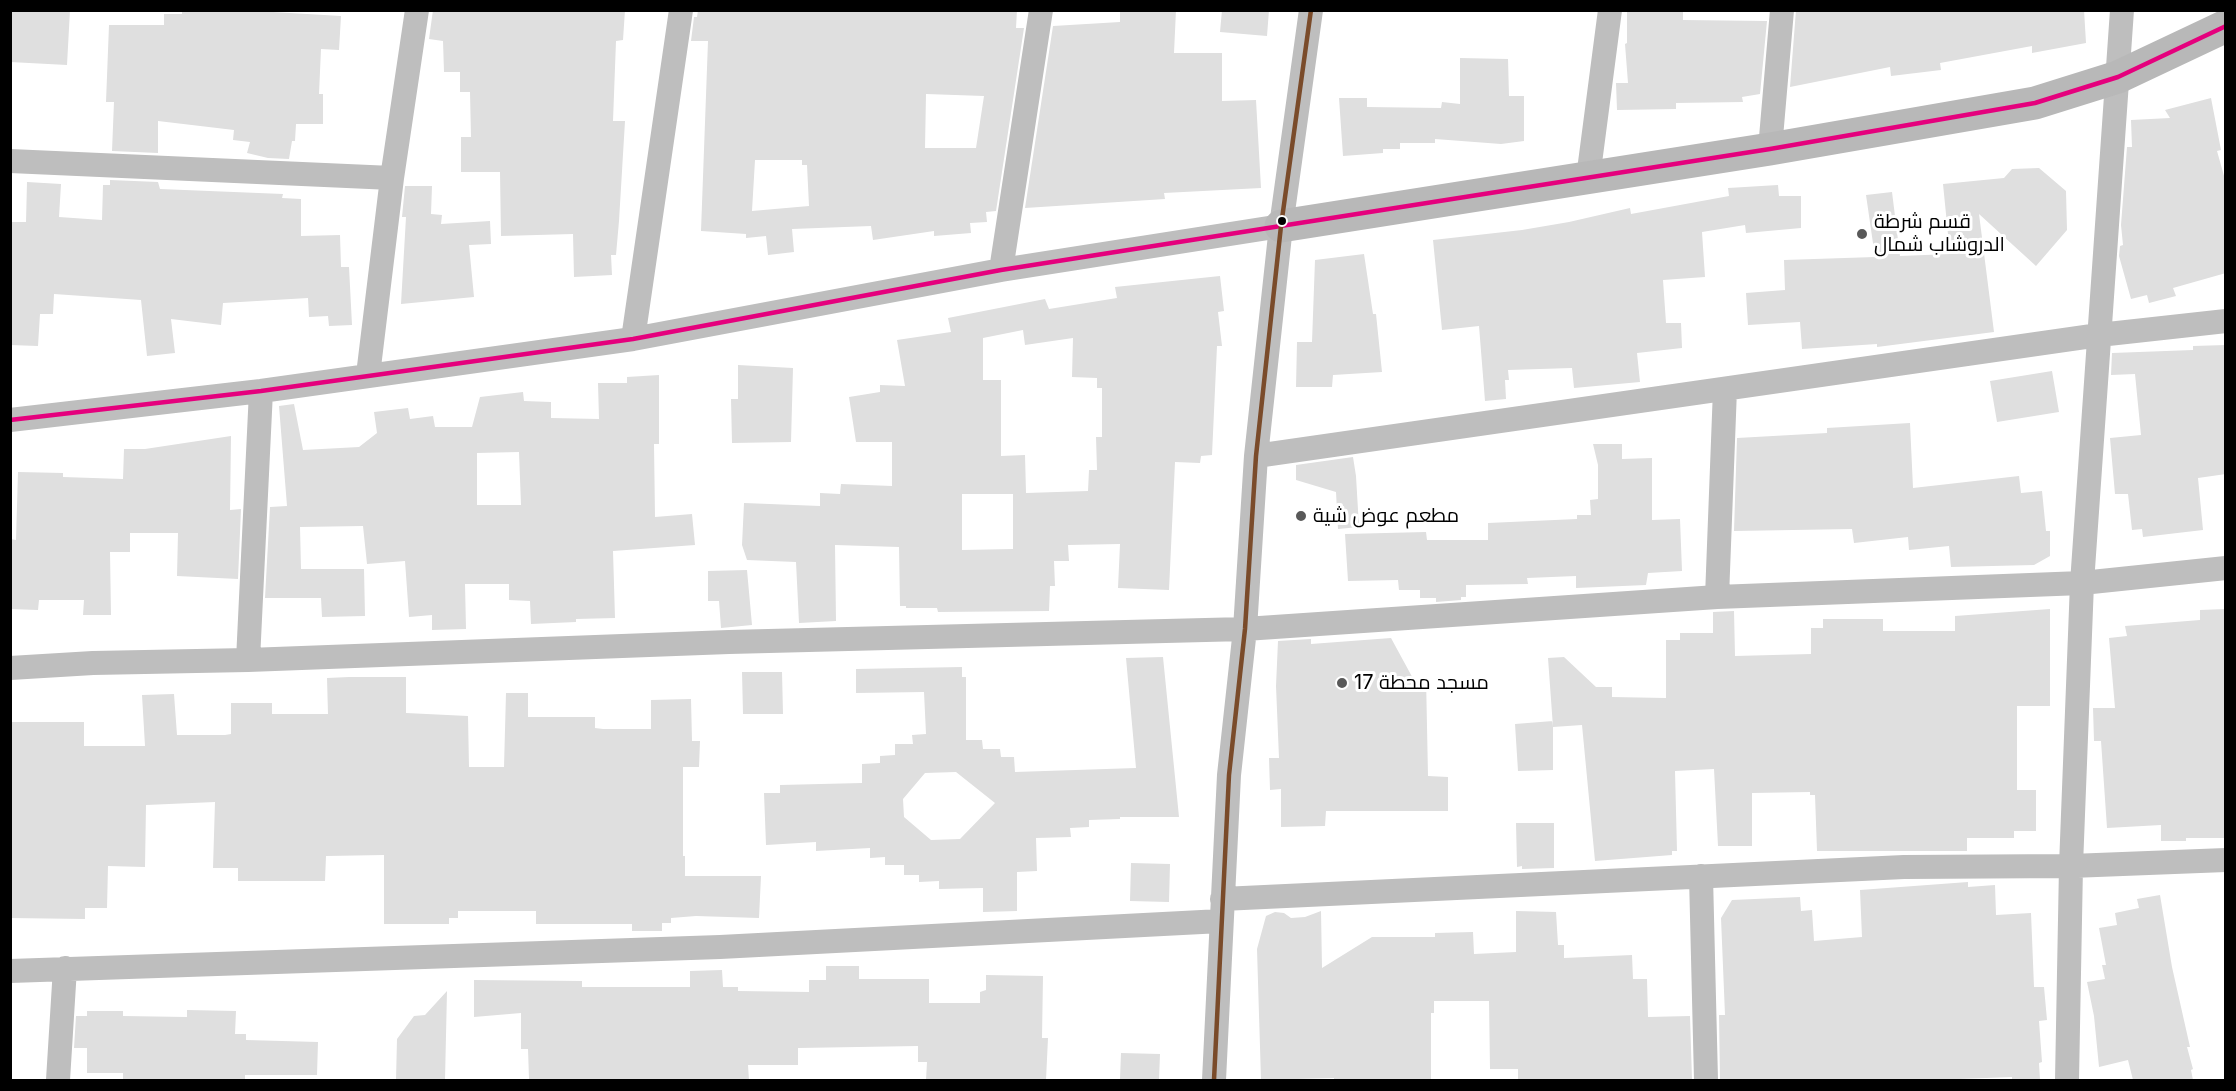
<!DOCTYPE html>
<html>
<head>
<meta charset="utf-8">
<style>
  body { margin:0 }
  #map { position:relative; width:2236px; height:1091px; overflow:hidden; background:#fff; font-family:Inter,sans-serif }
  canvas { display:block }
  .frame { position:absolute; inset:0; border:12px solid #000; pointer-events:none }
</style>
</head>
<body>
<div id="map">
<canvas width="2236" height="1091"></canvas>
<div class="frame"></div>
</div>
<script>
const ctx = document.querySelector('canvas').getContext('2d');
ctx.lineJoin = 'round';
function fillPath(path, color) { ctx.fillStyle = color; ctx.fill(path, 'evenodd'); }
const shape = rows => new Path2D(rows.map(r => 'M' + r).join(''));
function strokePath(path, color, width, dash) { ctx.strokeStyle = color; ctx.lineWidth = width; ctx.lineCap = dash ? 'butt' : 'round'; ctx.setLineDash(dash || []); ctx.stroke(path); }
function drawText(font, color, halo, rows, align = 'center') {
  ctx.font = font + ' Inter,Cairo,sans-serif'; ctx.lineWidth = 6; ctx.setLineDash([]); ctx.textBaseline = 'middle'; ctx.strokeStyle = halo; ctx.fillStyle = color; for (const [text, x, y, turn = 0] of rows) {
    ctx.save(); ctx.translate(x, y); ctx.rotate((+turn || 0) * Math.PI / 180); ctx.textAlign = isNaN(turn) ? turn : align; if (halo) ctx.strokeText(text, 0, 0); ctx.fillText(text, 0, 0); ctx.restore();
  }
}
const building = shape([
  [10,10,70,10,67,65,10,62],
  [182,10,273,10,273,12,341,16,339,50,321,49,319,94,323,94,323,124,296,124,295,141,292,141,289,159,268,158,247,153,250,142,233,140,234,130,158,121,158,153,112,151,114,102,106,102,109,25,164,25,164,14,182,14],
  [433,10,625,10,623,40,616,41,613,121,625,121,619,221,616,255,611,255,612,275,574,277,573,234,501,236,500,172,461,172,461,137,471,137,470,92,460,92,460,72,444,72,443,41,429,39],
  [698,10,1017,10,1016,28,1024,28,996,211,986,212,987,222,970,223,971,233,934,236,934,231,873,240,871,226,792,229,794,252,768,255,766,236,746,238,746,234,701,231,708,41,691,41,694,17,697,17],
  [926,94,984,96,976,148,925,148],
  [755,160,802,160,802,165,807,165,809,206,752,211],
  [1120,10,1176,10,1174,53,1222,53,1222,101,1256,100,1261,188,1164,193,1165,199,1025,208,1053,26,1120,22],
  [1222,10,1269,10,1267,36,1220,32],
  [1627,10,1683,10,1683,20,1767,21,1760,94,1742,97,1743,102,1676,103,1676,109,1617,110,1616,83,1628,83,1625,44,1627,43],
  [1796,10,2084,10,2086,43,2032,53,2032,46,1940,63,1941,70,1891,76,1890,67,1790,87],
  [1460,58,1508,59,1509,96,1524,96,1524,141,1501,144,1435,139,1435,143,1400,143,1400,149,1383,149,1383,153,1343,156,1339,98,1367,98,1367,107,1441,108,1442,102,1460,104],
  [2211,98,2221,150,2217,151,2226,183,2226,273,2173,288,2176,296,2149,303,2147,295,2131,299,2119,256,2120,246,2123,245,2121,225,2127,147,2132,147,2131,120,2170,118,2165,110],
  [2039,168,2066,191,2067,230,2036,266,1979,214,1994,332,1877,347,1877,344,1802,349,1800,322,1748,325,1746,293,1785,290,1784,260,1875,257,1866,195,1892,192,1900,256,1950,254,1943,184,2004,178,2012,169],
  [110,180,158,182,160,189,283,194,282,198,301,199,301,236,340,235,341,267,349,267,352,325,329,326,328,316,309,317,308,298,223,303,221,325,171,319,175,353,147,356,141,300,54,294,53,314,40,314,38,346,10,345,10,222,26,222,27,182,61,184,59,217,102,220,103,185,110,185],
  [1778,185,1779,196,1801,196,1801,228,1746,233,1745,225,1702,232,1705,277,1663,280,1666,323,1681,323,1682,348,1637,353,1640,382,1574,388,1572,368,1508,370,1509,380,1505,380,1506,399,1485,401,1479,326,1442,330,1433,240,1522,230,1569,222,1630,208,1631,214,1729,196,1728,188],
  [405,186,432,186,431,214,442,215,441,224,490,221,491,244,469,245,474,297,401,304,406,217,402,217],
  [1364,254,1373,314,1376,314,1382,372,1333,375,1332,387,1296,387,1297,342,1312,342,1315,260],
  [1220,276,1224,311,1218,312,1222,346,1217,346,1212,455,1201,456,1200,463,1175,462,1169,590,1118,588,1120,544,1068,545,1069,561,1054,561,1055,586,1050,586,1049,611,938,612,937,608,906,608,906,606,900,606,899,547,835,545,836,621,799,623,796,562,747,560,742,545,744,503,820,506,820,493,840,494,841,484,892,486,892,442,856,442,849,397,880,392,880,385,905,386,897,340,951,332,948,318,1045,299,1049,309,1117,298,1115,287],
  [1023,330,1025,345,1073,338,1072,377,1097,378,1097,388,1102,388,1102,437,1096,437,1097,470,1089,470,1088,491,1026,493,1025,455,1001,456,1001,380,983,380,983,338],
  [962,494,1013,494,1013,549,962,550],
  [2226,345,2226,474,2198,478,2203,530,2143,537,2142,529,2132,530,2128,494,2115,494,2110,438,2141,435,2135,374,2111,375,2112,353,2193,350,2193,346],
  [738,365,793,368,791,442,732,443,731,399,738,399],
  [2052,371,2059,412,1997,422,1990,381],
  [659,375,659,444,654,444,655,517,692,514,695,545,613,551,615,618,576,619,576,622,531,624,530,601,509,600,509,584,465,584,466,629,432,630,432,615,409,617,405,561,367,564,363,526,300,527,301,569,364,569,365,616,322,617,321,598,265,598,270,507,287,506,279,406,294,404,303,450,359,447,377,433,374,412,408,408,410,419,433,416,435,427,472,427,480,397,523,392,524,401,551,402,551,418,599,419,598,383,627,383,627,377],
  [519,452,521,505,477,505,477,453],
  [1910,423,1913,488,2019,476,2021,493,2042,491,2046,531,2050,531,2050,556,2034,565,1951,567,1949,546,1909,550,1908,537,1854,543,1852,529,1734,531,1737,438,1827,433,1827,428],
  [231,436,230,510,241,509,238,579,177,576,178,533,130,533,130,552,110,552,111,615,83,615,84,600,39,600,38,610,10,609,10,539,16,540,18,472,63,473,63,477,123,479,124,449,145,449],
  [1593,444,1622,444,1622,459,1652,458,1652,520,1680,519,1682,571,1648,573,1646,585,1576,588,1576,576,1527,578,1528,584,1466,585,1466,597,1461,597,1461,600,1436,602,1436,598,1420,598,1420,590,1399,590,1398,580,1348,581,1345,534,1426,532,1427,540,1488,540,1488,523,1577,519,1577,515,1591,515,1590,500,1598,499,1598,465],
  [1353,457,1356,476,1359,527,1338,529,1336,492,1296,480,1296,465],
  [747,570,752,625,721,628,719,601,708,601,708,571],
  [2050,609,2050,706,2017,706,2017,790,2036,790,2036,831,2014,831,2014,838,1967,838,1967,851,1817,851,1815,795,1810,795,1810,792,1752,793,1752,846,1718,846,1714,769,1675,771,1677,851,1672,851,1672,855,1595,861,1582,725,1553,727,1548,658,1564,657,1596,687,1612,687,1612,697,1666,698,1666,640,1680,640,1680,633,1713,633,1713,612,1734,611,1735,656,1811,654,1811,628,1823,628,1823,619,1883,619,1883,631,1955,631,1955,616],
  [2226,609,2226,838,2186,838,2186,841,2161,841,2161,825,2107,828,2101,741,2094,741,2093,708,2115,708,2109,638,2127,636,2125,626,2200,620,2200,610],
  [1391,638,1416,684,1426,677,1428,776,1448,777,1448,811,1326,811,1325,826,1281,827,1281,789,1270,790,1269,758,1279,758,1276,686,1278,641,1311,639,1311,644],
  [1163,657,1179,817,1120,817,1120,819,1089,820,1089,827,1070,828,1071,837,1036,838,1037,871,1017,872,1017,911,983,912,983,888,939,889,939,881,919,882,919,875,904,875,904,865,885,865,885,857,870,858,870,848,816,851,816,842,766,845,764,793,780,793,780,785,862,783,862,764,880,763,880,756,895,755,895,744,913,744,912,735,926,734,924,692,856,693,856,669,962,667,962,677,966,677,966,740,982,740,983,749,1000,749,1001,757,1014,757,1015,772,1136,768,1126,658],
  [956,772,995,803,960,839,931,840,904,817,903,799,925,773],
  [742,672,782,672,783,714,743,714],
  [349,677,406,677,406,713,468,716,469,767,504,767,506,693,528,693,528,717,595,717,595,728,603,729,651,729,651,700,691,699,692,741,700,741,699,767,683,767,683,856,685,856,685,876,761,876,759,918,696,916,671,918,671,923,662,923,662,931,632,931,632,924,536,924,536,911,458,911,458,918,449,918,449,924,384,924,384,855,326,856,325,881,238,881,238,868,213,868,215,802,146,805,145,867,108,866,107,908,85,908,85,919,10,918,10,722,84,722,84,746,145,746,142,695,174,694,177,735,225,735,231,734,231,703,272,703,272,714,328,714,327,678],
  [1553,721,1553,770,1518,771,1515,724],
  [1516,823,1554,823,1554,868,1522,869,1522,866,1517,867],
  [1131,863,1170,864,1169,902,1130,901],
  [1968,882,1968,887,1995,885,1996,915,2031,913,2034,987,2044,987,2047,1020,2039,1021,2042,1062,2039,1063,2040,1080,2012,1080,2012,1077,1934,1080,1720,1080,1719,1015,1725,1015,1721,918,1732,900,1800,897,1801,911,1812,910,1814,941,1862,937,1860,890],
  [2160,895,2172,967,2190,1047,2187,1047,2193,1069,2191,1070,2193,1080,2133,1080,2128,1060,2099,1067,2094,1016,2087,982,2105,979,2102,965,2106,965,2099,928,2117,925,2115,913,2139,908,2137,899],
  [1321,911,1322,968,1372,937,1435,937,1435,933,1473,932,1474,954,1516,952,1516,911,1556,912,1558,945,1564,945,1564,958,1632,955,1633,979,1647,979,1648,1017,1690,1016,1692,1080,1518,1080,1518,1069,1490,1069,1489,1001,1434,1001,1434,1013,1431,1013,1431,1080,1334,1080,1334,1078,1261,1080,1257,949,1266,916,1275,912,1284,913,1291,918,1305,917],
  [826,966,859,966,859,979,929,979,929,1003,980,1003,980,992,986,990,986,975,1043,976,1042,1038,1048,1038,1046,1080,926,1080,927,1062,918,1062,918,1046,798,1048,798,1065,748,1065,749,1080,529,1079,528,1049,521,1049,521,1013,474,1017,474,980,582,981,582,987,690,987,690,971,722,970,723,987,738,987,738,991,809,992,809,980,826,980],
  [447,991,445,1080,396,1080,397,1039,414,1016,425,1015],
  [187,1010,236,1011,235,1034,246,1034,246,1040,318,1042,317,1075,245,1075,245,1080,123,1079,123,1073,87,1073,87,1048,74,1048,76,1016,87,1016,87,1011,123,1011,123,1016,187,1017],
  [1121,1053,1160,1054,1159,1080,1120,1079]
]);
const street = shape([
  [1770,149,1782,10],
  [10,161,392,178],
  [1588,178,1610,10],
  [1001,270,1041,10],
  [633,339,681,10],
  [368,375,392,178,417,10],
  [10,420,261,391,633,339,1001,270,1281,226],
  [1256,456,2099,335,2226,321],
  [1717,597,1725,389],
  [248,660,261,391],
  [10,668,93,663,248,660,729,642,1245,629,1717,597,2082,583,2226,568],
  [1701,876,1706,1080],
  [1222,899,1904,867,2071,866,2226,860],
  [10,971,720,947,1221,921],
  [58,1080,65,968],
  [1214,1080,1229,775,1245,629,1256,456,1281,226,1311,10],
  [2067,1080,2071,866,2082,583,2122,10]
]);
const secondary = shape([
  [1281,226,1770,149,2035,103,2118,77,2226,26]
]);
const bus1 = shape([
  [10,420,261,391,633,339,1001,270,1770,149,1937,120,2035,103,2118,77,2226,26]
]);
const bus2 = shape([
  [1214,1080,1229,775,1245,629,1256,456,1281,226,1311,10]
]);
const markers = [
  [1282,221,5,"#000"],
  [1862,234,6,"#595959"],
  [1301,516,6,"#595959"],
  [1342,683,6,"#595959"]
];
const poiNames = [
  ["قسم شرطة",1874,222],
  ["الدروشاب شمال",1874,245],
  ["مطعم عوض شية",1313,516],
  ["مسجد محطة 17",1354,683]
];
fillPath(building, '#dfdfdf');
strokePath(street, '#bebebe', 24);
strokePath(secondary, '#b8b8b8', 33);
strokePath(bus1, '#e5007d', 4.5);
strokePath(bus2, '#7a4b2a', 4.5);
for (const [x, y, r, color] of markers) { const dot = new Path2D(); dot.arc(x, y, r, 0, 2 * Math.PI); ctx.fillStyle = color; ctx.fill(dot); strokePath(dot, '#fff', 2); }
drawText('20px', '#000', '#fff', poiNames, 'left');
</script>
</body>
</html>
